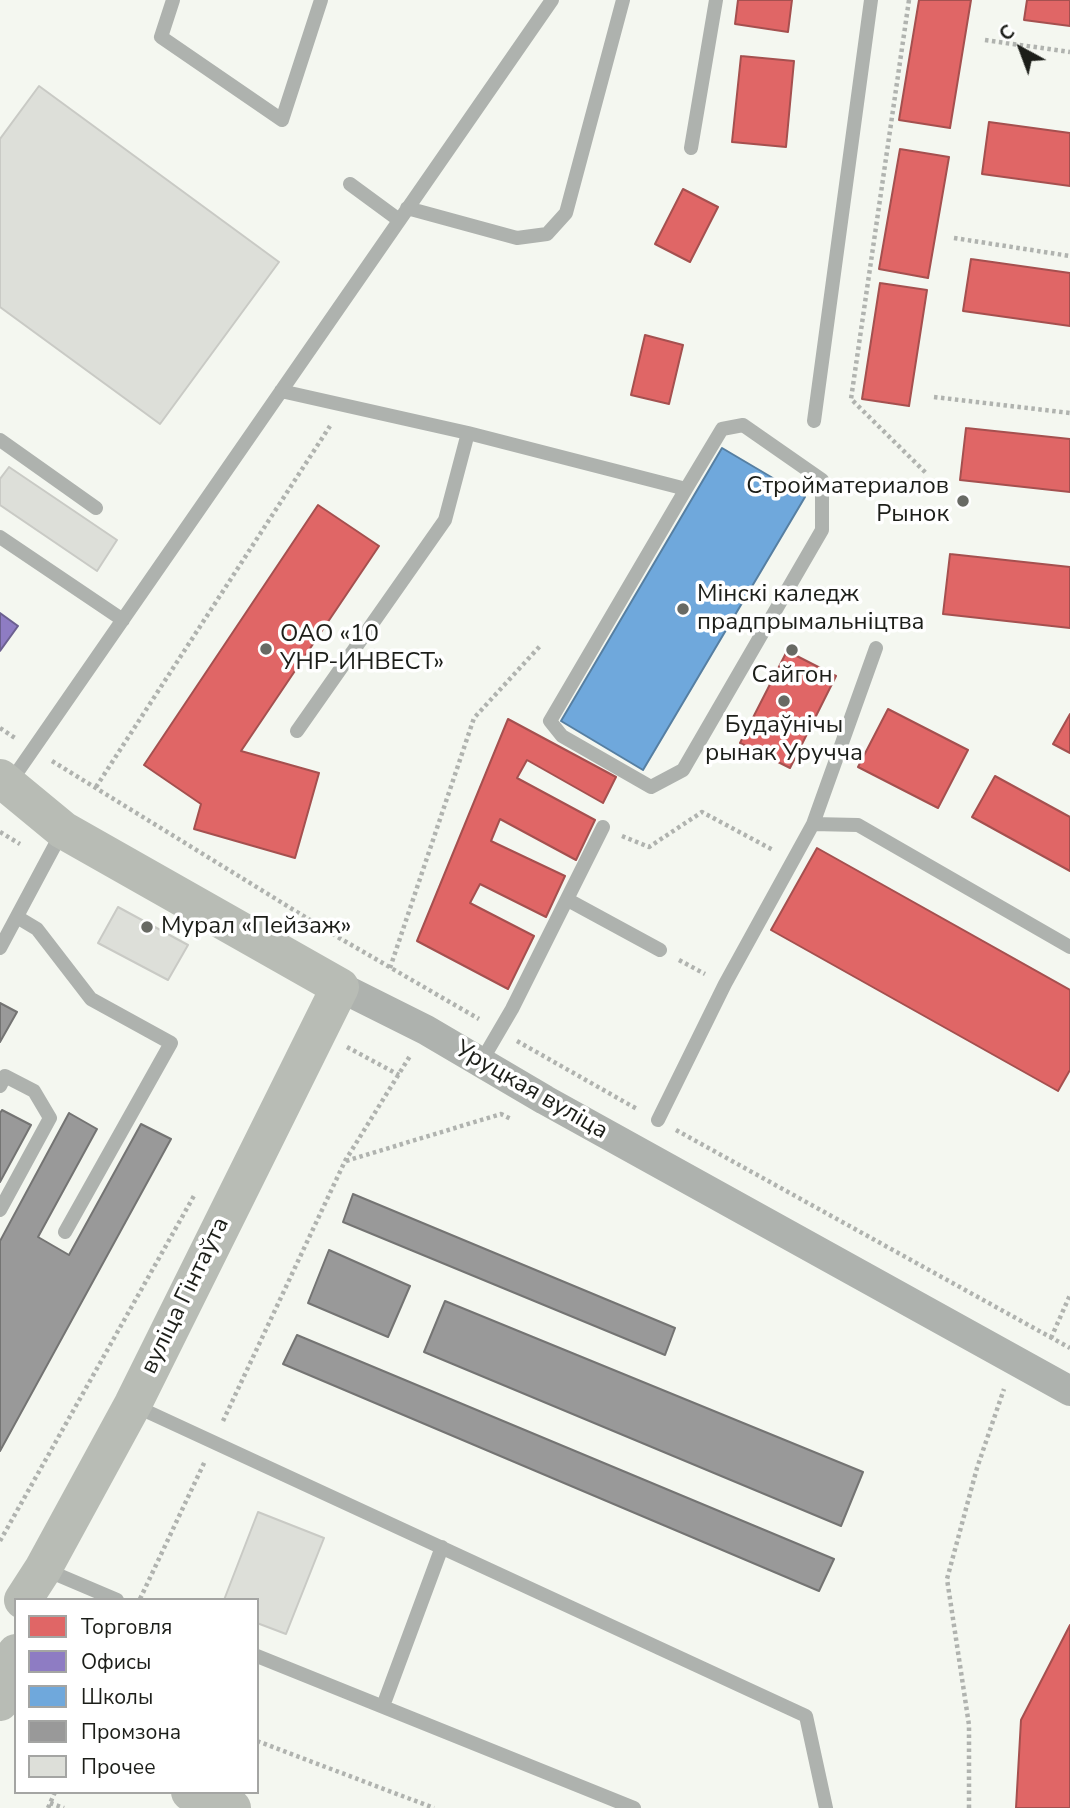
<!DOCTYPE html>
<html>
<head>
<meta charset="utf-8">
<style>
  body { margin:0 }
  #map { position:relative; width:1070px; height:1808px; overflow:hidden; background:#f4f7f0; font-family:"Nunito Sans",sans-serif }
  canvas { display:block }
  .legend { position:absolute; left:14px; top:1598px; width:245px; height:196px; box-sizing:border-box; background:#fff; border:2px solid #a4a5a3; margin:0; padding:9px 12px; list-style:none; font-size:21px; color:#1c1e19 }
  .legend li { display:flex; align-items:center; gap:14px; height:35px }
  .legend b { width:35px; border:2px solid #a4a5a3 }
  .north { position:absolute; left:986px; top:14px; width:70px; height:70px; -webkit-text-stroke:5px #fff; paint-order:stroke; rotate:319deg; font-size:19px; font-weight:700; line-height:28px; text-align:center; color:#1c1e19 }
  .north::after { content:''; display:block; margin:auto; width:24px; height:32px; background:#1c1e19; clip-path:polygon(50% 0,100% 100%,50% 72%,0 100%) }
</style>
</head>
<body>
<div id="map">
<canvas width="1070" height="1808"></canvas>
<ul class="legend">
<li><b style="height:19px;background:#e06666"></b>Торговля</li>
<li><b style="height:19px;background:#8e7cc3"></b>Офисы</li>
<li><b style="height:19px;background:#6fa8dc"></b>Школы</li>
<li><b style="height:19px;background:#999"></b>Промзона</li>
<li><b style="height:19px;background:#dddfd9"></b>Прочее</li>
</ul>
<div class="north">С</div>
</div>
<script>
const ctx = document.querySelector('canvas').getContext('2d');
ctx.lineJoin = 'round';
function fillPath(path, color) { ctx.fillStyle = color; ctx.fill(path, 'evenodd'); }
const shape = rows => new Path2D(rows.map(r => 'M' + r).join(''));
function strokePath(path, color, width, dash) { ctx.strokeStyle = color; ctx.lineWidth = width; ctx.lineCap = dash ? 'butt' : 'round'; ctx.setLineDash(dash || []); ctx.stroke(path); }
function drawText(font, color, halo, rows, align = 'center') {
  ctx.font = font + ' "Nunito Sans",sans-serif'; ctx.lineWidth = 7; ctx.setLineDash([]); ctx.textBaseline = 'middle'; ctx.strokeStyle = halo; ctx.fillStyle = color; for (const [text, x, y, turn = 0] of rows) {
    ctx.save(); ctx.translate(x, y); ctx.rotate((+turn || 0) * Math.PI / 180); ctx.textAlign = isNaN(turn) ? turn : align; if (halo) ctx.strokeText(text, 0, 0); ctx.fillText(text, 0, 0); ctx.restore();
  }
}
const shops = shape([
  [738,0,792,0,788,32,735,24,738,0],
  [919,0,971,0,950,128,899,120,919,0],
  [1027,0,1070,0,1070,26,1024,20,1027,0],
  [741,56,794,61,786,147,732,142,741,56],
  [989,122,1070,133,1070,186,982,174,989,122],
  [900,149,949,157,928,278,879,269,900,149],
  [683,189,718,207,690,262,655,244,683,189],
  [971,259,1070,273,1070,326,963,311,971,259],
  [880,283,927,290,909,406,862,399,880,283],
  [645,335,683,345,669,404,631,395,645,335],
  [966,428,1070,439,1070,492,960,480,966,428],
  [318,505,379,546,241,751,319,773,295,858,194,829,201,804,144,765,318,505],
  [950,554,1070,567,1070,628,943,614,950,554],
  [787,651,836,676,790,768,740,743,787,651],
  [888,709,968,750,938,808,858,767,888,709],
  [1070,714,1070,753,1053,744,1070,714],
  [508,719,616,777,603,803,527,760,517,778,595,820,576,860,500,819,491,841,565,876,546,917,480,884,470,903,534,936,508,989,417,941,508,719],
  [995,776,1070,817,1070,871,972,817,995,776],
  [817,848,1070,990,1070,1070,1058,1091,771,930,817,848],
  [1070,1625,1070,1808,1016,1808,1021,1720,1070,1625]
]);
const offices = shape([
  [0,613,18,626,0,651,0,613]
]);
const schools = shape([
  [722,448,805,497,643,770,561,721,722,448]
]);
const industry = shape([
  [0,1003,17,1012,0,1042,0,1003],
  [2,1110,31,1125,0,1182,0,1113,2,1110],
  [69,1113,97,1129,38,1237,69,1255,141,1124,171,1139,0,1451,0,1241,69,1113],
  [353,1194,675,1328,665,1355,343,1222,353,1194],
  [329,1250,410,1286,388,1337,308,1303,329,1250],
  [445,1301,863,1472,841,1526,424,1352,445,1301],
  [297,1335,834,1559,819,1591,283,1364,297,1335]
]);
const building = shape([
  [39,86,279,262,160,424,0,307,0,139,39,86],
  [9,467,117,540,97,571,0,505,0,479,9,467],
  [118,907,188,945,168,980,98,943,118,907],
  [258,1512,324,1538,286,1634,257,1623,257,1600,224,1600,258,1512]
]);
const path = shape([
  [909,0,851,399,926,473],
  [985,40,1070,52],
  [954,238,1070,256],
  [934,397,1070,413],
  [0,728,15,738],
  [52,761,336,936,479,1019],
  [96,787,330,426],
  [0,832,20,844],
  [622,836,649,847,702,812,773,850],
  [679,960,705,974],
  [390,968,474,718,540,646],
  [517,1041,637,1109],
  [347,1047,399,1075],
  [676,1130,1070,1348],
  [346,1161,501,1114,511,1119],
  [1051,1338,1070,1295],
  [223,1421,345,1161,410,1056],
  [0,1541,195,1194],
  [140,1599,205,1461],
  [257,1741,434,1808],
  [50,1803,64,1808],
  [48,1808,55,1792],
  [969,1808,969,1725,947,1579,977,1468,1004,1389]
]);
const lane = shape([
  [173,0,161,37,282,120,321,0],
  [691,148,716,0],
  [350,184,399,220],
  [407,208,517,238,547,234,566,213,623,0],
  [281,391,468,433,445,520,297,731],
  [814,421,871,0],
  [468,433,686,489,722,429,743,425,822,480,822,530,683,770,651,787,562,736,550,721,686,489],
  [0,440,96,508],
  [0,537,123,620],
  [9,784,552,0],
  [813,824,858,825,1070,947],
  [568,900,660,950],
  [17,917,37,929,91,999,171,1043,65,1232],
  [0,948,62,832],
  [481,1062,512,1009,603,827],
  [0,1086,5,1076,34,1091,50,1118,0,1210],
  [658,1120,725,984,813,824,876,648],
  [133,1405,806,1716,826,1808],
  [44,1569,117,1600],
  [257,1656,634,1808],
  [383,1706,442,1547]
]);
const street = shape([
  [340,987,426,1030,545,1100,1070,1391]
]);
const secondary = shape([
  [0,778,63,830,340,987,133,1404,43,1569,23,1600],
  [0,1702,16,1653],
  [190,1792,232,1808]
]);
const markers = [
  [963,501,7,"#686a64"],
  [683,609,7,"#686a64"],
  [266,649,7,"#686a64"],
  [792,650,7,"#686a64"],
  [784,701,7,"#686a64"],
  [147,927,7,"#686a64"]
];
const poiNames = [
  ["Стройматериалов",949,487,"right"],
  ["Рынок",949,515,"right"],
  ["Мінскі каледж",697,595],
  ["прадпрымальніцтва",697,623],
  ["ОАО «10",280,635],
  ["УНР-ИНВЕСТ»",280,663],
  ["Сайгон",792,676,"center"],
  ["Будаўнічы",784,726,"center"],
  ["рынак Уручча",784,754,"center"],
  ["Мурал «Пейзаж»",161,927]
];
const streetNames = [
  ["Уруцкая вуліца",531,1091,30],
  ["вуліца Гінтаўта",186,1296,-64]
];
fillPath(shops, '#e06666');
strokePath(shops, '#a5504f', 2);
fillPath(offices, '#8e7cc3');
strokePath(offices, '#6c6090', 2);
fillPath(schools, '#6fa8dc');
strokePath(schools, '#567fa2', 2);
fillPath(industry, '#999');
strokePath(industry, '#747473', 2);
fillPath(building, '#dddfd9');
strokePath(building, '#c9cac5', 2);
strokePath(path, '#b0b3af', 4.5, [3.5, 3.5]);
strokePath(lane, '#aeb2ae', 14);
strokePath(street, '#aeb2ae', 30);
strokePath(secondary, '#b8bcb5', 38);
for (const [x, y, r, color] of markers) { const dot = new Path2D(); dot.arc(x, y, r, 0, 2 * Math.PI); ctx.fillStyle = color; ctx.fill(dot); strokePath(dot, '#fff', 2.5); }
drawText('24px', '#1c1e19', '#fff', poiNames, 'left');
drawText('24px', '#1c1e19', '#fff', streetNames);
</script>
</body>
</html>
